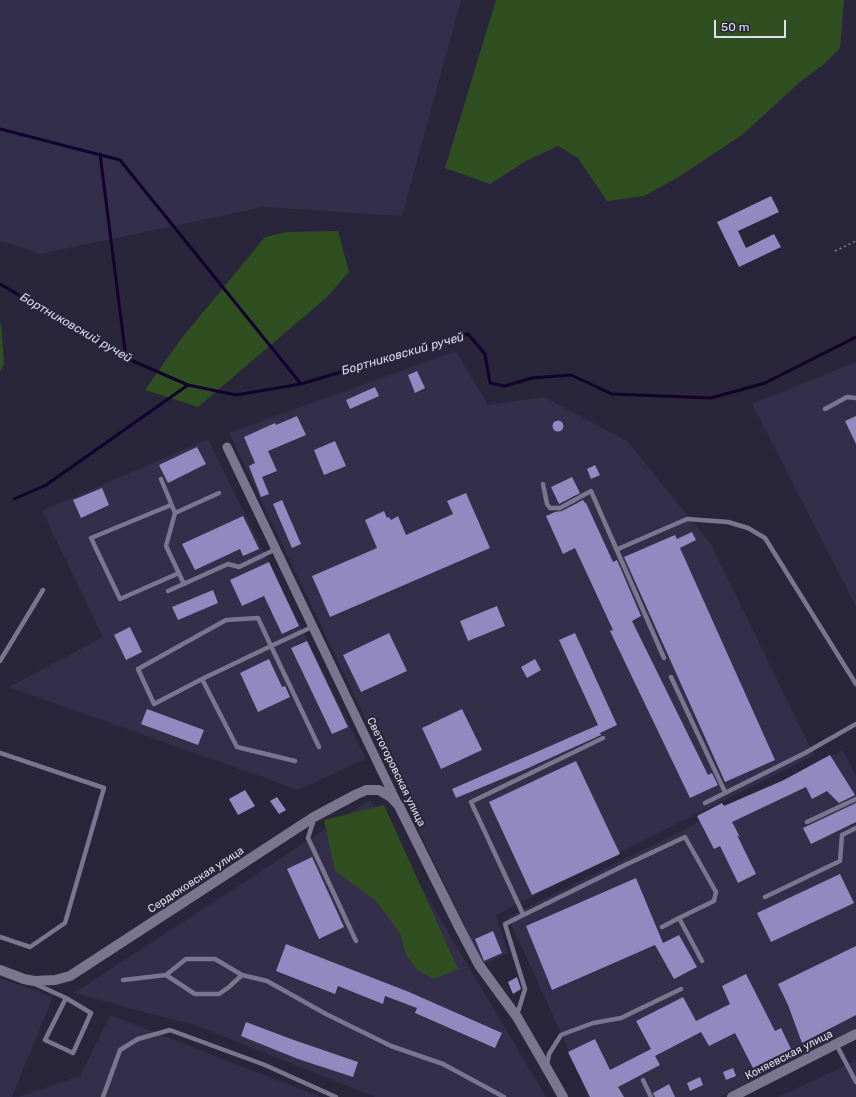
<!DOCTYPE html>
<html>
<head>
<meta charset="utf-8">
<style>
  body { margin:0 }
  #map { position:relative; width:856px; height:1097px; overflow:hidden; background:#29253a; font-family:Rubik,sans-serif }
  canvas { display:block }
  .scale { position:absolute; left:714px; top:20px; width:72px; height:18px; box-sizing:border-box; border:2px solid #e1dfed; border-top:0; padding-left:5px; font-size:12px; line-height:14px; white-space:nowrap; color:#e1dfed; -webkit-text-stroke:3px #29253a; paint-order:stroke }
</style>
</head>
<body>
<div id="map">
<canvas width="856" height="1097"></canvas>
<div class="scale">50 m</div>
</div>
<script>
const ctx = document.querySelector('canvas').getContext('2d');
ctx.lineJoin = 'round';
function fillPath(path, color) { ctx.fillStyle = color; ctx.fill(path, 'evenodd'); }
const shape = rows => new Path2D(rows.map(r => 'M' + r).join(''));
function strokePath(path, color, width, dash) { ctx.strokeStyle = color; ctx.lineWidth = width; ctx.lineCap = dash ? 'butt' : 'round'; ctx.setLineDash(dash || []); ctx.stroke(path); }
function drawText(font, color, halo, rows, align = 'center') {
  ctx.font = font + ' Rubik,sans-serif'; ctx.lineWidth = 4; ctx.setLineDash([]); ctx.textBaseline = 'middle'; ctx.strokeStyle = halo; ctx.fillStyle = color; for (const [text, x, y, turn = 0] of rows) {
    ctx.save(); ctx.translate(x, y); ctx.rotate((+turn || 0) * Math.PI / 180); ctx.textAlign = isNaN(turn) ? turn : align; if (halo) ctx.strokeText(text, 0, 0); ctx.fillText(text, 0, 0); ctx.restore();
  }
}
const built = shape([
  [0,0,461,0,402,216,264,207,40,254,0,241],
  [456,351,488,405,544,397,627,441,711,544,814,755,496,915,508,953,483,965,229,433],
  [856,362,856,607,752,404],
  [208,439,366,759,298,790,9,687,103,637,42,511],
  [843,750,856,776,856,1028,720,1097,588,1097,565,1042,508,917],
  [370,800,546,1097,375,1097,200,1027,74,993],
  [0,978,53,997,12,1097,0,1097],
  [110,1015,321,1097,18,1097,80,1076],
  [856,1060,856,1097,778,1097,836,1070]
]);
const green = shape([
  [496,0,844,0,840,48,823,65,800,82,742,135,677,178,644,196,607,201,578,158,558,146,526,161,490,184,445,168],
  [338,231,349,272,327,297,198,407,145,390,181,339,265,237,287,232],
  [0,323,1,324,4,364,0,372],
  [384,805,458,969,434,979,416,969,406,954,400,933,376,901,335,871,324,820]
]);
const stream = shape([
  [0,129,120,160,301,384],
  [100,154,126,358],
  [0,284,126,358,188,385,236,395,301,384,468,334,485,354,490,383,505,386,532,378,571,375,612,394,711,398,765,383,856,337],
  [14,499,46,485,188,385]
]);
const building = shape([
  [771,196,779,212,738,231,746,248,774,234,781,247,739,267,717,222],
  [417,371,425,388,415,393,408,375],
  [375,387,379,396,350,409,346,400],
  [297,416,306,435,268,451,277,471,262,477,269,494,261,497,249,466,255,463,244,437,275,423,276,425],
  [856,416,856,444,845,421],
  '552.5 426a5.5 5.5 0 1 1 11 0a5.5 5.5 0 1 1-11 0Z',
  [335,441,346,466,324,475,314,450],
  [197,447,206,464,168,483,159,465],
  [595,465,600,475,591,479,587,469],
  [572,477,580,493,559,504,551,487],
  [102,488,109,505,81,518,73,500],
  [466,493,490,548,330,617,312,576,377,548,365,520,384,511,387,518,389,517,391,520,398,516,406,535,453,514,447,501],
  [282,500,301,544,292,548,273,504],
  [583,500,585,503,586,503,613,562,617,560,641,616,632,621,708,775,712,773,718,785,690,798,610,631,613,630,575,548,563,554,546,516,555,512,562,511],
  [243,516,259,549,243,556,240,549,195,570,182,544],
  [692,532,696,540,680,548,775,760,725,782,624,557,675,535,677,539],
  [269,562,299,626,282,634,264,596,242,606,230,580],
  [213,590,218,603,178,620,172,607],
  [497,606,505,626,468,641,460,621],
  [130,627,142,652,126,660,114,635],
  [389,633,407,671,361,692,343,655],
  [575,633,617,725,600,733,601,735,526,769,456,798,452,789,598,725,559,640],
  [307,641,348,727,332,734,291,648],
  [269,659,282,687,285,686,290,697,258,712,240,673],
  [535,659,541,670,527,678,521,667],
  [147,709,204,730,198,745,141,724],
  [462,709,482,750,441,769,422,728],
  [830,755,855,795,839,803,827,791,812,799,806,787,732,822,740,837,737,835,756,874,738,883,720,846,714,849,697,816,722,803,724,806,784,780],
  [576,761,620,854,532,895,489,802],
  [245,790,255,806,238,815,229,799],
  [277,797,286,810,279,814,270,801],
  [856,803,856,822,811,844,803,828],
  [312,857,344,927,319,939,287,869],
  [840,874,854,903,771,942,757,913],
  [636,878,663,943,679,935,697,967,674,979,655,945,552,990,526,926],
  [493,931,502,953,484,961,475,939],
  [286,944,409,992,502,1033,495,1048,415,1013,417,1008,385,996,383,1004,338,986,335,994,276,971],
  [856,946,856,1015,802,1043,788,1005,778,984],
  [746,974,775,1031,781,1028,791,1049,753,1068,735,1033,709,1046,701,1032,655,1056,660,1065,618,1087,624,1097,590,1097,568,1052,595,1039,610,1070,651,1049,636,1021,683,997,696,1021,730,1004,722,986],
  [517,977,521,989,513,994,508,982],
  [246,1022,291,1039,358,1062,353,1077,298,1059,241,1036],
  [733,1068,736,1076,726,1080,723,1072],
  [700,1077,703,1085,690,1091,687,1083],
  [669,1084,675,1097,655,1097,653,1093]
]);
const path = shape([
  [835,251,856,241]
]);
const service = shape([
  [825,409,847,397,856,398],
  [161,479,175,513,166,546,184,584],
  [543,484,547,504,550,508,560,508,591,491,664,658],
  [171,505,91,538,120,599,179,573],
  [175,513,219,493],
  [618,549,687,519,728,522,748,528,765,538,856,684],
  [168,591,228,564,239,567,276,549],
  [312,627,271,646,202,679,154,704,138,669,226,620,258,618,271,646,319,747],
  [0,661,43,590],
  [671,677,725,792],
  [202,679,237,747,295,761],
  [0,753,104,788,65,923,30,947,0,937],
  [705,803,805,753,856,724],
  [314,819,308,838,356,941],
  [807,822,856,799],
  [765,897,840,861,842,835,856,828],
  [523,914,471,802,603,738],
  [662,927,679,918],
  [166,975,195,994,219,994,229,987,242,975],
  [123,980,166,975,186,959,215,959,242,975,267,981,326,1014,391,1046,443,1064,504,1097],
  [33,983,66,998,91,1013,73,1053,45,1040,66,998],
  [517,1015,525,989,505,924,621,867,685,837,716,892,714,901,679,918,702,961],
  [836,1044,856,1082],
  [547,1065,549,1054,561,1035,566,1033,593,1023,621,1018,681,989],
  [643,1080,651,1097],
  [103,1097,120,1050,138,1039,170,1030,265,1065,336,1097]
]);
const minor = shape([
  [227,447,397,803]
]);
const tertiary = shape([
  [0,970,24,979,34,981,55,980,70,976,314,817,355,795,366,790,379,790,391,797,399,806,460,929,479,965,517,1017,546,1067,563,1097],
  [732,1097,856,1034]
]);
const streetNames = [
  ["Светогоровская улица",396,772,64],
  ["Сердюковская улица",196,880,-33],
  ["Коняевская улица",789,1055,-27]
];
const waterNames = [
  ["Бортниковский ручей",76,328,30],
  ["Бортниковский ручей",403,354,-16]
];
fillPath(built, '#332e49');
fillPath(green, '#304f21');
strokePath(stream, '#12032e', 3);
fillPath(building, '#9289c0');
strokePath(path, '#878496', 1.5, [2, 3]);
strokePath(service, '#7a7690', 4.5);
strokePath(minor, '#7a7690', 9);
strokePath(tertiary, '#7a7690', 10);
drawText('11px', '#e1dfed', '#29253a', streetNames);
drawText('italic 12px', '#dcd8f8', '#29253a', waterNames);
</script>
</body>
</html>
